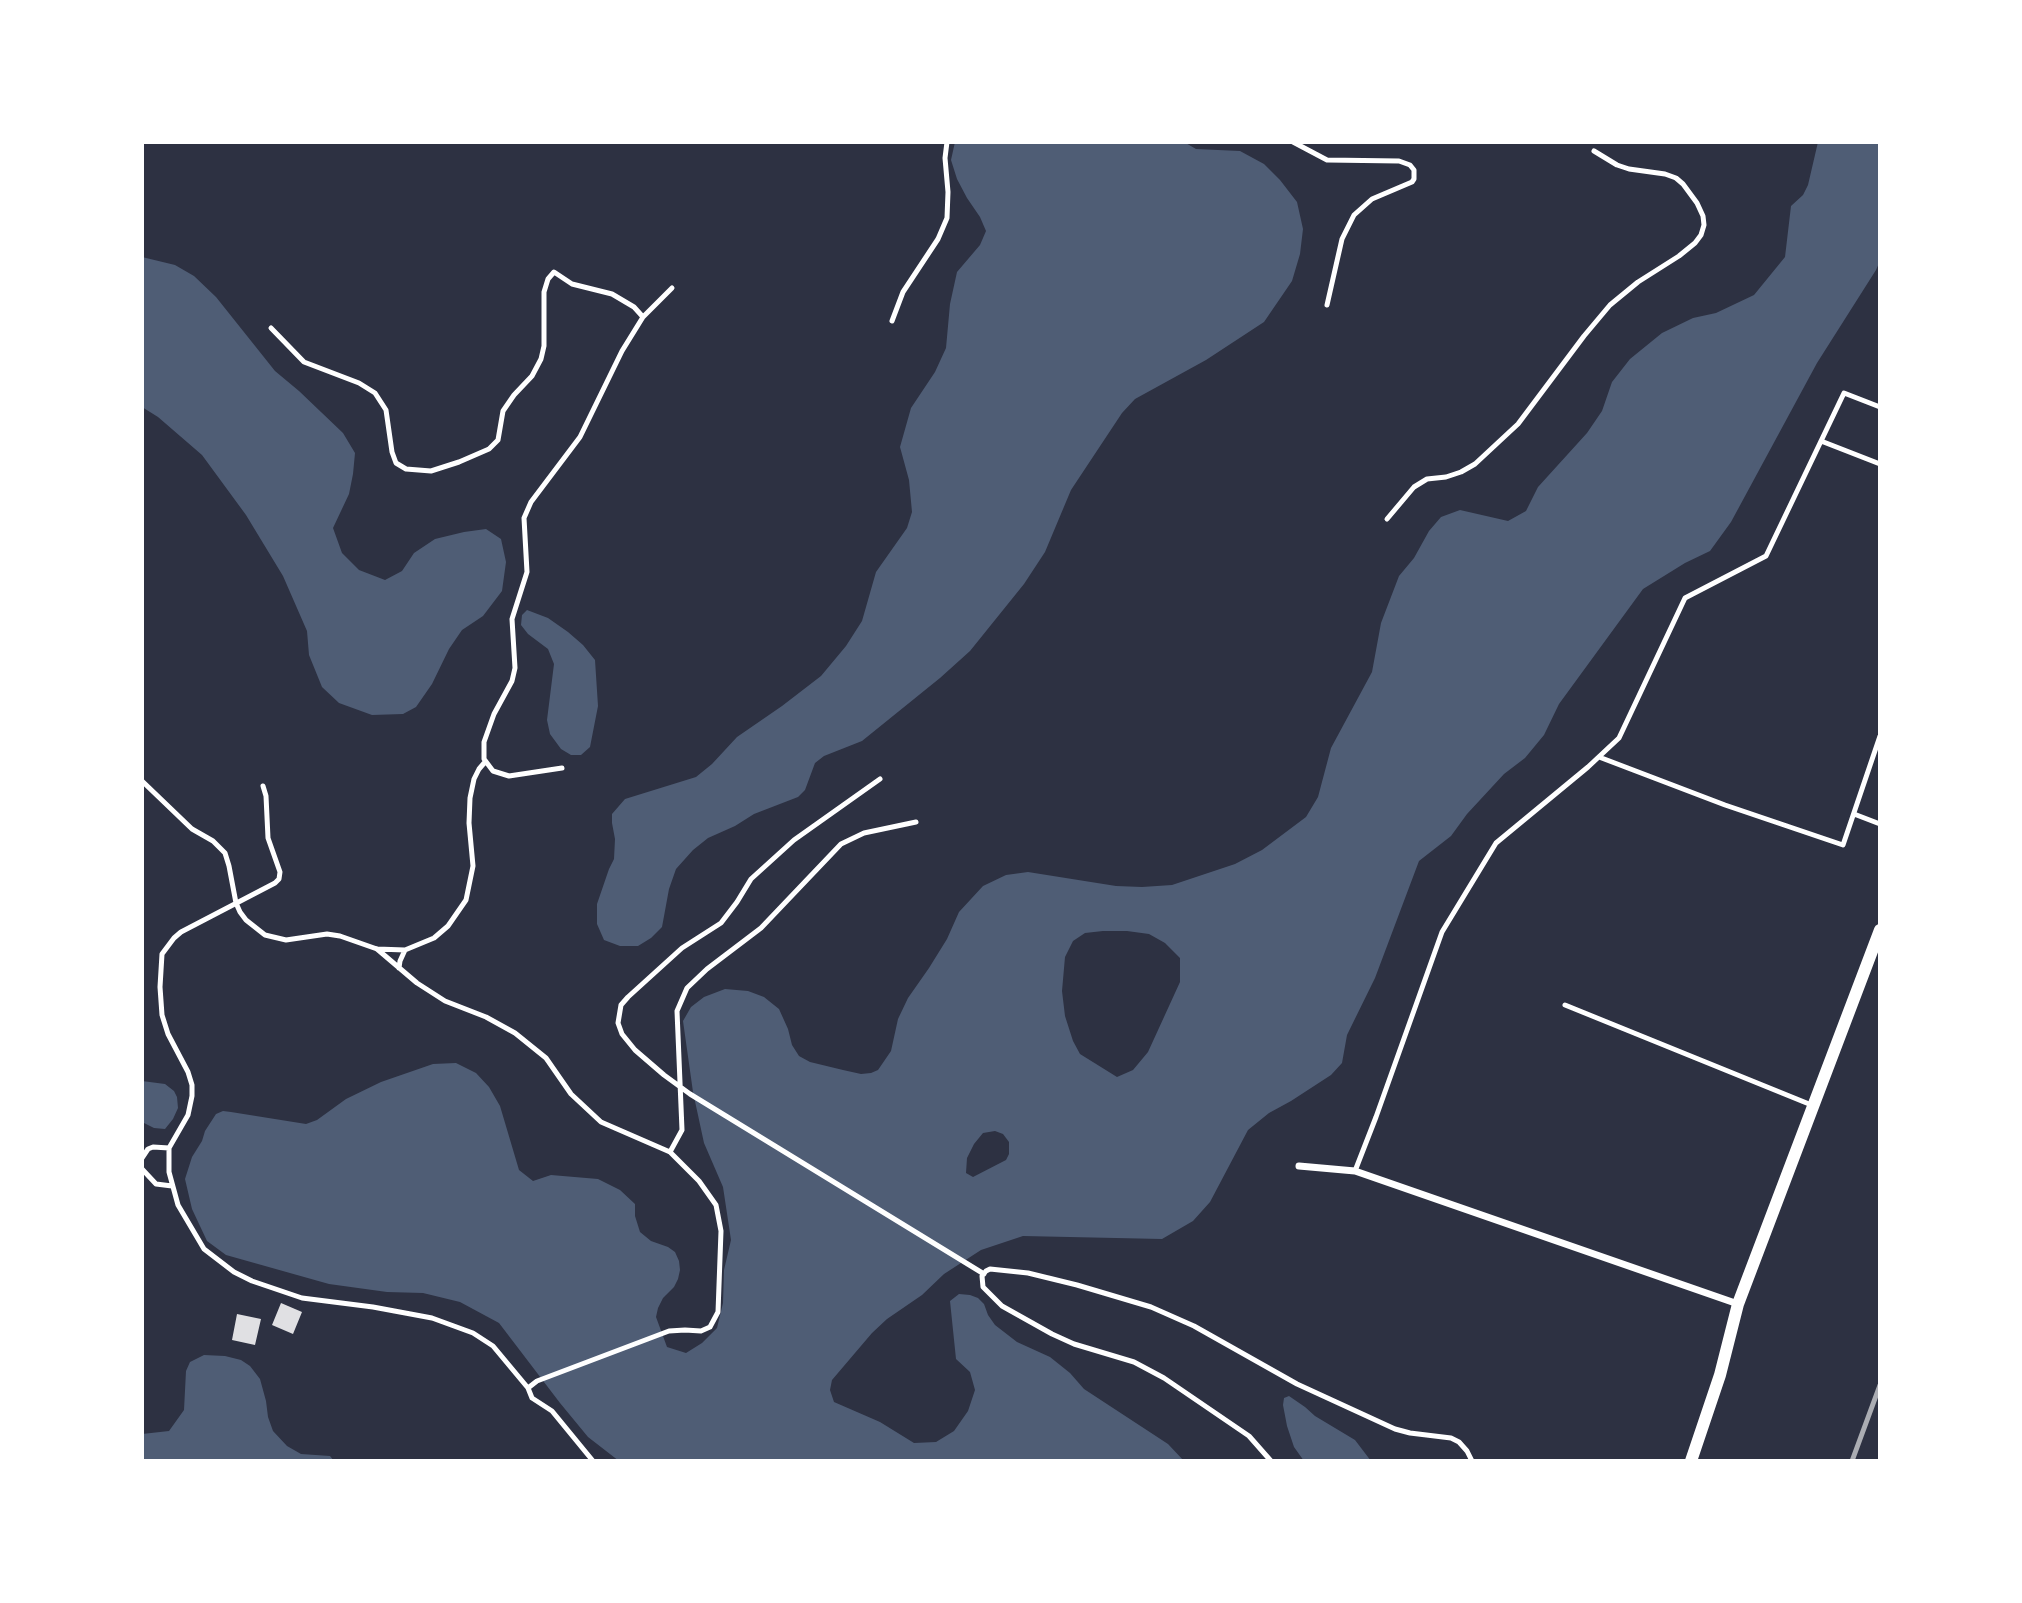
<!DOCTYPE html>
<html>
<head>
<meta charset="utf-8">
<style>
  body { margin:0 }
  #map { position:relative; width:2022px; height:1603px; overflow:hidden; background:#2d3142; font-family:Arial,sans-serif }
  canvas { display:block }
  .frame { position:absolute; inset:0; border:144px solid #fff; pointer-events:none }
</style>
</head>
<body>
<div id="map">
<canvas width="2022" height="1603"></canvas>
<div class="frame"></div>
</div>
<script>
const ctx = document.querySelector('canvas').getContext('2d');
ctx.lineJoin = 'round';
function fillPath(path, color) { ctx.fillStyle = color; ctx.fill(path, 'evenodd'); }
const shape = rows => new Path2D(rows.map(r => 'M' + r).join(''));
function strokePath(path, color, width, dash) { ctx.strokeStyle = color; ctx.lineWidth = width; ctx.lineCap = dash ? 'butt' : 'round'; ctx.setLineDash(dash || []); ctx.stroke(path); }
const water = shape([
  [955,142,1184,142,1196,149,1240,151,1264,164,1280,180,1297,202,1303,229,1300,254,1292,281,1264,322,1206,360,1135,399,1122,413,1071,490,1045,552,1024,584,970,651,940,678,862,741,824,756,815,763,805,790,798,797,754,814,735,826,708,838,693,850,676,869,669,889,662,927,651,938,638,946,620,946,604,940,597,924,597,904,609,869,614,859,615,839,612,823,612,814,625,799,696,777,712,764,737,737,782,706,821,676,846,646,862,621,876,572,907,528,912,512,909,480,900,447,911,408,935,372,946,348,950,304,957,272,980,245,986,231,980,217,967,198,957,179,951,160],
  [1818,142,1880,142,1880,261,1876,270,1817,363,1731,522,1710,551,1685,563,1643,589,1559,704,1544,735,1525,758,1504,774,1467,814,1451,836,1419,861,1375,978,1347,1035,1342,1063,1331,1075,1291,1101,1269,1113,1248,1130,1210,1202,1193,1221,1162,1239,1023,1236,981,1250,944,1274,922,1295,887,1319,872,1333,832,1380,830,1390,834,1402,880,1422,914,1443,936,1442,954,1431,968,1411,975,1390,970,1372,956,1359,950,1301,959,1294,970,1295,978,1298,984,1304,988,1315,995,1325,1017,1342,1050,1357,1070,1373,1084,1389,1168,1444,1184,1461,619,1461,588,1437,560,1403,499,1323,460,1302,423,1293,387,1292,329,1284,226,1255,207,1241,192,1209,185,1179,192,1157,202,1141,205,1131,216,1114,223,1111,231,1112,306,1124,317,1120,346,1099,381,1082,433,1064,456,1063,476,1073,489,1087,500,1106,519,1170,533,1181,551,1175,598,1179,620,1190,635,1204,635,1216,640,1232,651,1241,668,1247,675,1252,679,1261,680,1270,678,1279,674,1287,663,1298,658,1308,656,1317,667,1347,686,1353,702,1343,717,1328,723,1303,724,1270,731,1240,723,1187,704,1143,693,1092,683,1021,691,1007,704,997,725,989,748,991,764,997,779,1009,788,1029,792,1045,799,1056,810,1062,843,1070,861,1074,871,1073,878,1070,891,1051,898,1019,908,998,929,968,947,939,959,912,983,886,1006,875,1028,872,1116,886,1142,887,1172,885,1235,864,1262,850,1306,817,1318,797,1331,748,1372,672,1381,623,1399,576,1414,558,1429,531,1441,517,1460,510,1508,521,1526,511,1538,487,1587,433,1602,411,1612,382,1630,359,1662,333,1693,318,1716,313,1754,295,1785,257,1791,206,1803,195,1808,185],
  [1103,931,1127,931,1149,934,1165,943,1180,958,1180,982,1148,1052,1133,1070,1117,1077,1080,1054,1073,1041,1065,1016,1062,991,1065,957,1073,941,1085,933],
  [995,1131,1003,1134,1009,1142,1009,1154,1006,1160,973,1177,966,1173,967,1158,974,1144,983,1133],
  [142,257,175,265,194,276,216,297,275,371,299,391,343,433,355,453,353,474,349,494,333,528,342,553,359,570,385,580,402,571,414,553,435,539,464,532,486,529,501,539,506,562,502,591,483,616,462,630,449,649,432,684,416,707,403,714,372,715,339,703,322,687,309,655,307,631,283,576,246,515,202,455,158,417,142,407],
  [527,610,548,618,568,632,583,645,595,660,598,706,590,747,581,755,571,755,561,749,550,734,547,720,554,664,548,649,528,634,521,625,522,615],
  [142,1081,165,1084,174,1091,177,1097,178,1108,173,1119,165,1129,154,1128,142,1122],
  [204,1355,225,1356,241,1360,250,1366,260,1379,266,1401,268,1417,273,1431,287,1446,301,1454,330,1456,334,1461,142,1461,142,1434,169,1431,184,1410,186,1371,190,1362],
  [1289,1396,1305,1407,1315,1416,1355,1440,1371,1461,1304,1461,1294,1447,1287,1426,1283,1405,1284,1398]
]);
const building = shape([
  [281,1303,302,1312,293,1334,272,1325],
  [237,1314,261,1319,255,1345,232,1340]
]);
const service = shape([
  [1293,142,1327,160,1399,161,1410,165,1414,170,1414,179,1412,182,1372,199,1354,215,1342,239,1327,305],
  [892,321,903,292,938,239,947,218,948,192,945,158,947,142],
  [271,328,304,362,359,383,375,393,386,410,392,452,396,463,406,469,431,471,459,462,489,449,498,440,503,411,514,395,532,376,541,359,544,346,544,292,548,279,554,272,572,284,612,294,634,307,643,317,672,288],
  [1821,441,1880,464],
  [1387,519,1414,487,1427,479,1446,477,1461,472,1475,464,1518,424,1584,336,1610,305,1638,282,1679,256,1695,243,1701,235,1704,225,1703,216,1697,203,1683,184,1676,178,1665,174,1629,169,1617,165,1594,151],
  [1599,757,1725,805,1843,845,1880,736],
  [562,768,509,776,493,771,484,759,484,742,494,714,512,681,515,668,512,619,527,572,524,518,531,502,580,437,622,351,643,317],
  [880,779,794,840,751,879,737,902,721,923,682,948,628,997,621,1005,618,1023,622,1034,635,1050,664,1075,690,1094,984,1274],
  [142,781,192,829,213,841,225,853,229,866,236,903,240,912,246,920,265,935,286,940,327,934,340,936,377,949,405,950,434,938,448,926,466,900,473,866,469,823,470,798,474,779,479,769,485,762],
  [263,786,266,796,268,838,280,872,279,879,275,883,181,932,174,938,162,954,160,987,162,1015,168,1034,188,1072,192,1085,192,1096,188,1115,169,1148,169,1172,178,1205,204,1249,234,1272,252,1281,302,1298,373,1307,432,1318,473,1333,493,1346,528,1388],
  [1854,814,1880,824],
  [377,949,417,983,445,1001,486,1017,515,1033,546,1058,571,1094,601,1122,670,1152,699,1181,716,1205,721,1231,718,1312,710,1327,701,1331,685,1330,669,1331,537,1381,528,1388,532,1398,552,1411,593,1461],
  [399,968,400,961,405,950],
  [1565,1005,1814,1106],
  [670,1152,682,1130,677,1011,687,988,707,969,761,928,841,844,864,833,916,822],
  [142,1158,148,1149,153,1147,169,1148],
  [142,1169,156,1184,172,1186],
  [1355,1171,1376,1117,1442,932,1496,843,1588,767,1619,738,1685,598,1766,556,1844,393,1880,407],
  [1271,1461,1249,1436,1164,1378,1134,1362,1074,1344,1052,1334,1002,1306,983,1287,982,1276,986,1271,990,1269,1028,1273,1077,1285,1151,1307,1194,1326,1297,1384,1395,1429,1410,1433,1451,1438,1459,1442,1467,1451,1472,1461]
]);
const minor = shape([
  [1299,1166,1355,1171,1738,1304]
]);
const tertiary = shape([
  [1691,1461,1720,1375,1738,1304,1880,930]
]);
const rail = shape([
  [1852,1461,1880,1385]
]);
fillPath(water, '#4f5d75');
fillPath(building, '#e0e0e3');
strokePath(service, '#fff', 5);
strokePath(minor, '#fff', 7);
strokePath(tertiary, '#fff', 12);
strokePath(rail, '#abadb3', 5);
</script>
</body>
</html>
